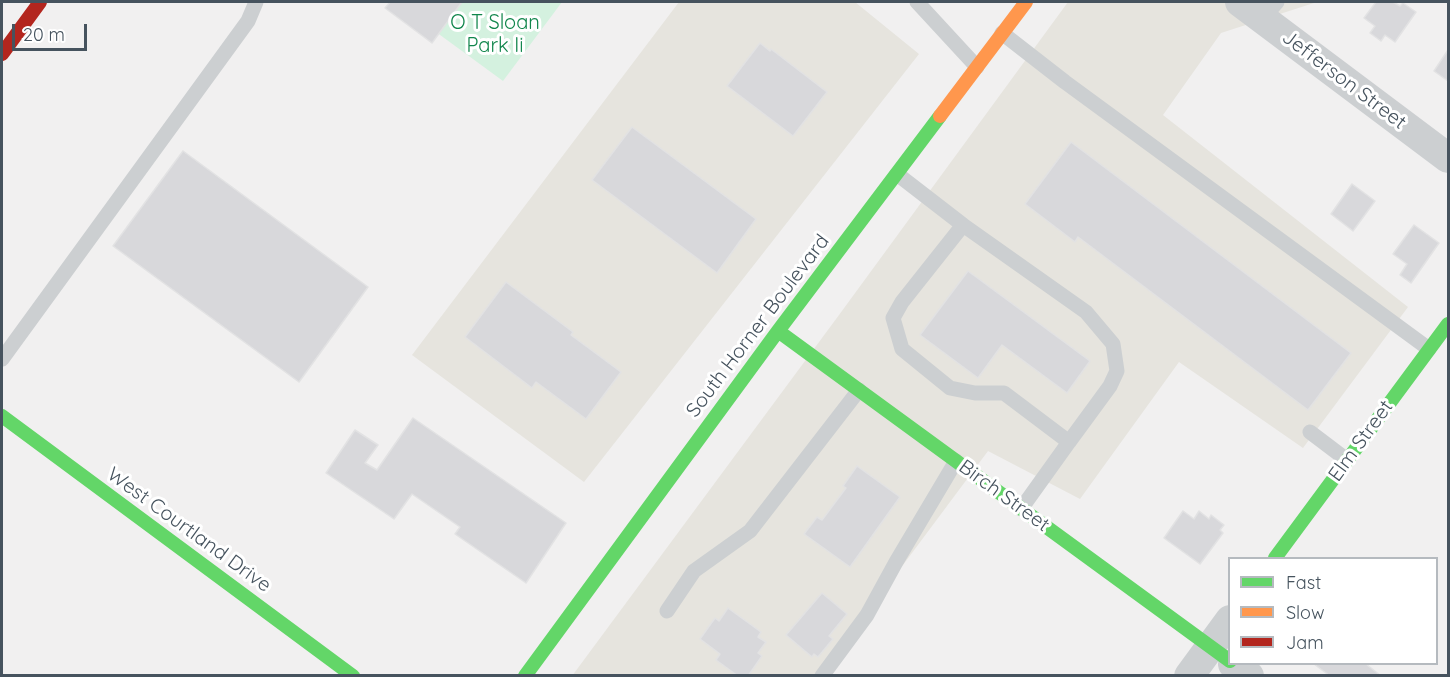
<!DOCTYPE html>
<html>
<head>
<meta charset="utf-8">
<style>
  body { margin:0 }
  #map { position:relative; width:1450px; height:677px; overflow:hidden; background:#f1f0f0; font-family:Quicksand,sans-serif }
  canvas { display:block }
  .frame { position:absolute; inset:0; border:3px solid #46535e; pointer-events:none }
  .legend { position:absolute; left:1228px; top:557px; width:210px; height:108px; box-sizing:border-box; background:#fff; border:2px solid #b5babf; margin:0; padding:8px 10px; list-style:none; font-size:18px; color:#46535e }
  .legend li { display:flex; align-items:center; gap:12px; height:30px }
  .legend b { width:30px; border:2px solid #b5babf }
  .scale { position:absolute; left:12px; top:24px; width:75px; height:27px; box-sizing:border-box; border:3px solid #46535e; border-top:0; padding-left:8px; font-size:18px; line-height:21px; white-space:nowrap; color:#46535e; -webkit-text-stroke:4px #fff; paint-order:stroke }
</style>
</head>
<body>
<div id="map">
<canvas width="1450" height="677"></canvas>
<div class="frame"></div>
<ul class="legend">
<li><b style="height:8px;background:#63d668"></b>Fast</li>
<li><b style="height:8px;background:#ff974d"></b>Slow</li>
<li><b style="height:8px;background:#b3261e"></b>Jam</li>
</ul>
<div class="scale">20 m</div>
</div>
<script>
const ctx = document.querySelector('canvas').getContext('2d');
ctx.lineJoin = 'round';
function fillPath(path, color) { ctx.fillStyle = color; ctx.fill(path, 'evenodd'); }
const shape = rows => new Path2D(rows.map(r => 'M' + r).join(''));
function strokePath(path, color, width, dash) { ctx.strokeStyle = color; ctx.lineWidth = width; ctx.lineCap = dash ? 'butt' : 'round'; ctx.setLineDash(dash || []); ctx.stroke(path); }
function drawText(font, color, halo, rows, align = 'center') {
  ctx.font = font + ' Quicksand,sans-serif'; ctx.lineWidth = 6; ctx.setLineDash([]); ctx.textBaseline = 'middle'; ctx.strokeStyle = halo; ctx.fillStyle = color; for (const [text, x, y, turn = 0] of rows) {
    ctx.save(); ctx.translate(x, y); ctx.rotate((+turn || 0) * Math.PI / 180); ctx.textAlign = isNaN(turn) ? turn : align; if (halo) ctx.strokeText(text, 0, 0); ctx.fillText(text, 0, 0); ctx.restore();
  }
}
const commercial = shape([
  [679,2,855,2,919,54,584,482,412,355],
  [1068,2,1317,2,1221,33,1163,115,1408,307,1303,448,1179,362,1080,499,988,451,821,675,572,676,839,315]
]);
const green = shape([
  [395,2,562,2,503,81]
]);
const building = shape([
  [390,2,462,2,432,43,385,8,390,2],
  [1376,2,1393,2,1400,6,1403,3,1416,12,1395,42,1385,35,1381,41,1370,33,1375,26,1364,18,1376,2],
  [760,43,770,51,771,49,827,92,793,136,727,86,760,43],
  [1448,50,1448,81,1434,71,1448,50],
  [632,127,756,219,717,273,592,180,632,127],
  [1071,142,1351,353,1308,410,1078,237,1075,242,1025,204,1071,142],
  [183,151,368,287,299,382,113,246,183,151],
  [1352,184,1375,201,1353,231,1331,214,1352,184],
  [1414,225,1439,243,1411,283,1400,275,1407,264,1393,254,1414,225],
  [968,271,1090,361,1067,393,1002,345,978,378,920,335,968,271],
  [506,282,573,332,571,335,621,372,586,419,536,382,532,388,465,337,506,282],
  [413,418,566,523,526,583,455,534,460,527,412,494,394,519,326,473,355,430,378,445,365,463,377,470,413,418],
  [857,466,900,497,850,567,804,534,817,517,822,520,846,488,843,486,857,466],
  [1183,511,1194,519,1199,511,1209,519,1211,515,1224,525,1220,530,1223,533,1200,564,1164,538,1183,511],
  [822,593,847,614,829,636,833,639,818,657,814,654,812,657,786,635,822,593],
  [728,608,761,632,758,637,766,642,758,653,762,656,748,676,738,676,716,660,720,654,700,639,715,618,719,621,728,608],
  [1314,664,1366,664,1381,676,1330,676,1314,664]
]);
const lane = shape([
  [917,2,977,67],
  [1263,18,1277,2],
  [1002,33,1065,82,1429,349],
  [897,174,963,225,902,302,893,318,902,349,950,388,975,393,1004,393,1069,442,1021,509],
  [963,225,1086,312,1113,344,1117,371,1110,386,1069,442],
  [2,359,248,21,256,2],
  [1310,432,1347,460],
  [667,611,694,571,750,531,859,390],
  [822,676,867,615,896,562,956,461]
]);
const street = shape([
  [1240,2,1448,158],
  [1233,664,1249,676],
  [1189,676,1230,620]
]);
const fast = shape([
  [778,331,1230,661],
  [2,416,353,676],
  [1275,558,1448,324],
  [525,676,778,331,940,116]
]);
const slow = shape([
  [940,116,1026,2]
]);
const jam = shape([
  [2,54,40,2]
]);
const parkNames = [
  ["O T Sloan",495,23],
  ["Park Ii",495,46]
];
const streetNames = [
  ["Jefferson Street",1344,80,37],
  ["South Horner Boulevard",758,326,-53],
  ["Elm Street",1361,441,-54],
  ["Birch Street",1004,496,36],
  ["West Courtland Drive",189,530,36]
];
fillPath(commercial, '#e6e4de');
fillPath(green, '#d4f1df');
fillPath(building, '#d8d8db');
strokePath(building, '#e2e2e3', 1.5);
strokePath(lane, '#cccfd1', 15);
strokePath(street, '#cccfd1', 30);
strokePath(fast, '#63d668', 14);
strokePath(slow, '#ff974d', 14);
strokePath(jam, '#b3261e', 14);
drawText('20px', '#11864c', '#fff', parkNames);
drawText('20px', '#46535e', '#fff', streetNames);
</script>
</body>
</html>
